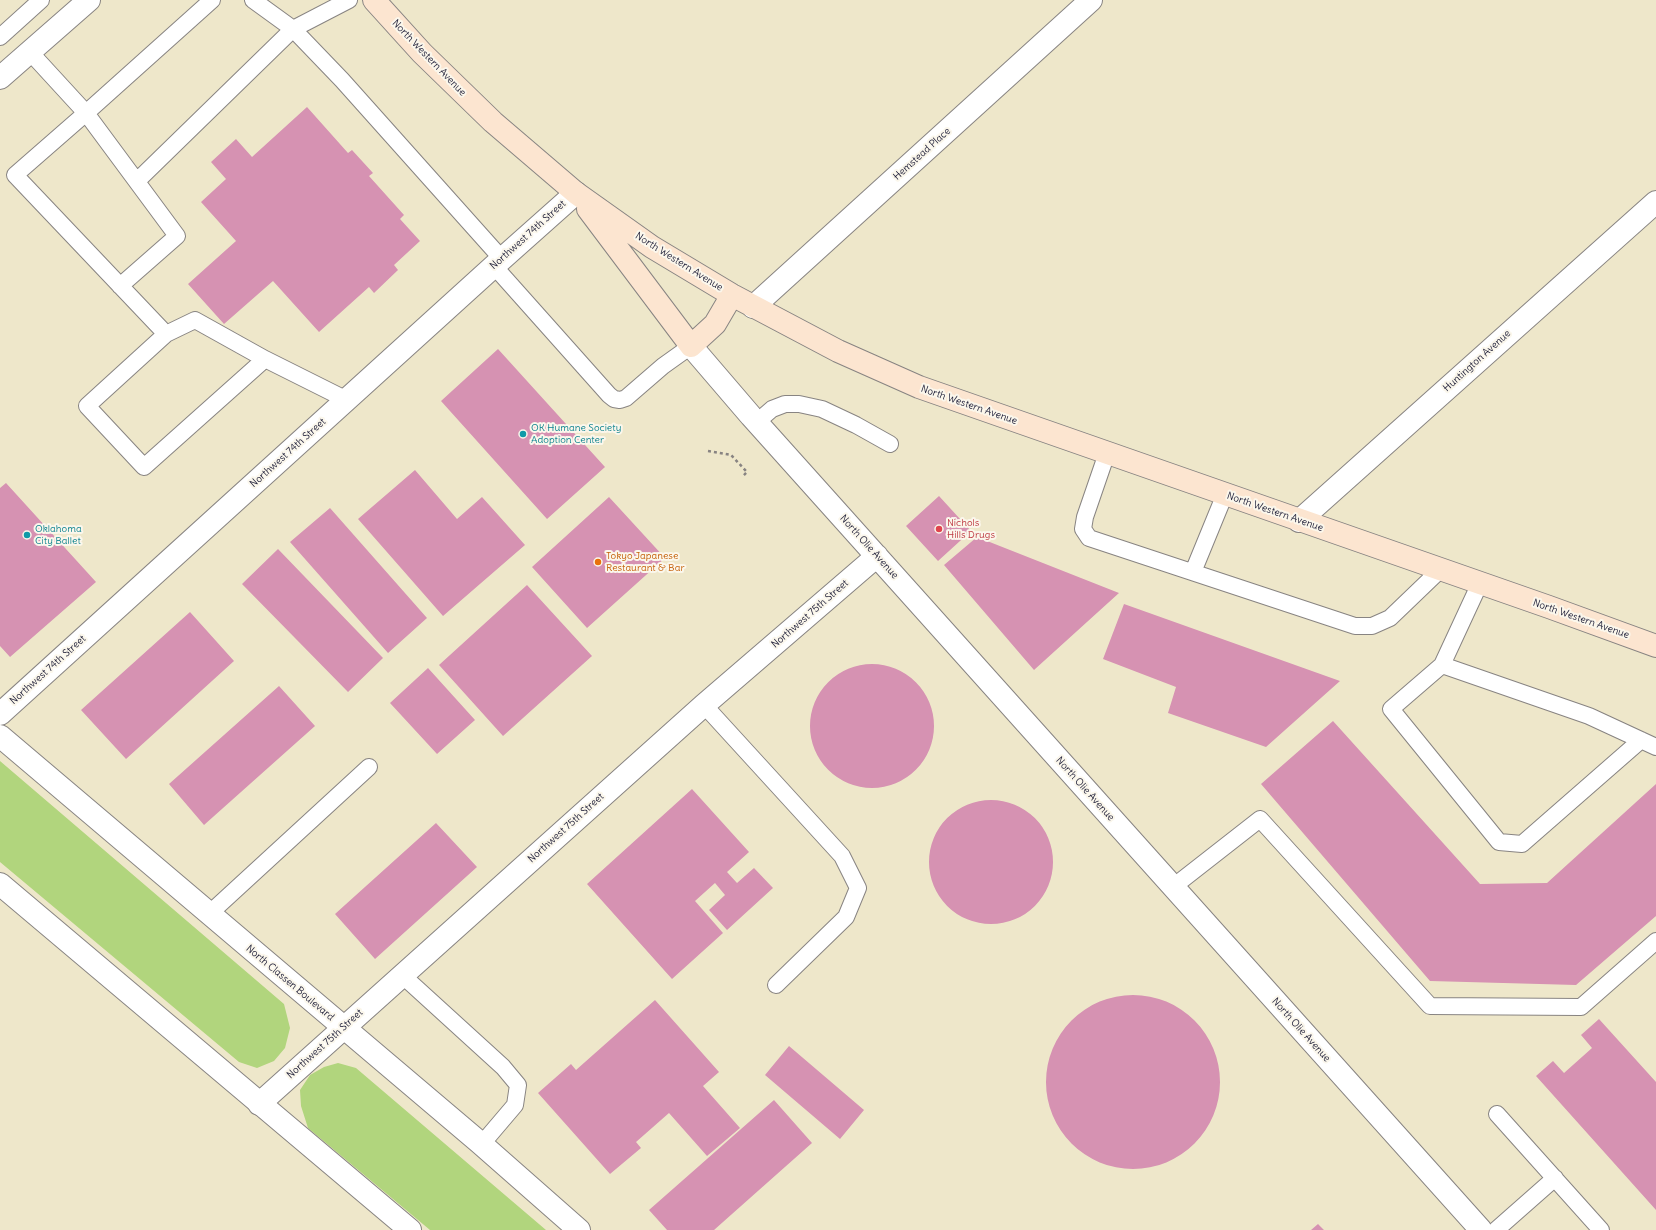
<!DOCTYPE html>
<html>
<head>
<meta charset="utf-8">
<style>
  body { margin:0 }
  canvas { display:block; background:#eee7ca }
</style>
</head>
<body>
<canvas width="1656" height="1230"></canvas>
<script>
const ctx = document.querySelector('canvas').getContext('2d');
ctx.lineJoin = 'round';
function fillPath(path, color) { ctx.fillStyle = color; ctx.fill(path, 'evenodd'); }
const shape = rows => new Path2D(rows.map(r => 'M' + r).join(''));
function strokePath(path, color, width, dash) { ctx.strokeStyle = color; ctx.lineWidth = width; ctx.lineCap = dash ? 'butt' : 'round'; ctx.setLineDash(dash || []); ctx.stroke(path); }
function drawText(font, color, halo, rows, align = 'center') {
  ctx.font = font + ' Delius,sans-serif'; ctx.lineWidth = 4; ctx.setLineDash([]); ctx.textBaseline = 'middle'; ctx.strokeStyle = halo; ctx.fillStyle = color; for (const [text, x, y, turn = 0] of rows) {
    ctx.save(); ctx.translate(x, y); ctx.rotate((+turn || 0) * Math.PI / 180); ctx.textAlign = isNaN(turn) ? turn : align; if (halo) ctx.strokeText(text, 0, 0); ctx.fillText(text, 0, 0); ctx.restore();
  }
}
const green = shape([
  [0,761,284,1004,290,1028,285,1048,274,1061,257,1068,239,1062,0,862],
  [338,1063,356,1068,546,1230,430,1230,308,1128,301,1106,300,1090,310,1075,324,1067]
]);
const building = shape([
  [307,107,348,153,352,150,373,173,369,176,404,215,400,219,420,241,394,265,398,270,374,293,369,287,319,332,273,281,224,324,188,284,236,241,201,202,226,179,211,162,236,139,252,157],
  [498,349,605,467,547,519,441,401],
  [415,470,457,519,482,497,525,545,443,616,358,519],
  [6,483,96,582,10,657,0,646,0,488],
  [939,496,971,531,938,561,906,526],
  [609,497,665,558,587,628,532,567],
  [330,508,427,618,388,653,290,542],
  [977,537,1119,593,1034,670,944,565],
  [278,549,383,658,348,692,242,584],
  [527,585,592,656,503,736,439,665],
  [1124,604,1340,681,1266,747,1168,713,1176,687,1103,659],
  [190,612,234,661,126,759,81,710],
  '810 726a62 62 0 1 1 124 0a62 62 0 1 1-124 0Z',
  [428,668,475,720,437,754,390,703],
  [279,686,315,726,204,825,169,784],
  [1333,721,1480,884,1547,883,1656,784,1656,916,1576,985,1430,981,1261,784],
  [692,789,749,852,727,872,737,883,754,868,773,888,727,930,709,910,725,895,715,883,695,901,723,933,672,979,587,884],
  '929 862a62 62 0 1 1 124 0a62 62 0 1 1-124 0Z',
  [436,823,477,867,375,959,335,914],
  '1046 1082a87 87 0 1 1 174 0a87 87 0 1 1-174 0Z',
  [655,1000,719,1072,703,1086,740,1128,707,1156,669,1113,636,1142,641,1148,610,1174,538,1093,571,1064,576,1070],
  [1599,1019,1656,1082,1656,1210,1536,1076,1553,1061,1564,1073,1592,1048,1581,1035],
  [789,1046,864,1110,840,1139,765,1075],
  [774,1100,812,1143,714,1230,667,1230,649,1210],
  [1318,1224,1324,1230,1311,1230]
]);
const path = shape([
  [708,451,731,455,747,472,742,477]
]);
const service = shape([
  [253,0,293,29,342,80,502,259],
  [0,37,41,0],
  [30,52,86,113,15,175,166,334,87,406,144,467,265,359,347,400],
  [137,181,293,29,349,0],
  [494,266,609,395,614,399,620,400,626,398,663,366,691,346],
  [120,286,177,236,86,113,212,0],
  [166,334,195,320,265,359],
  [757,422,772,409,785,404,799,404,822,409,856,425,890,444],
  [1107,453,1085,517,1083,529,1089,538,1355,626,1372,626,1390,618,1440,570],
  [1193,572,1225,494],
  [1480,583,1442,665,1589,716,1656,747],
  [1442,665,1391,709,1499,842,1522,844,1641,740],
  [704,705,842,856,858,888,846,917,776,985],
  [1173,887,1260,819,1430,1006,1581,1007,1656,941],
  [209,914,369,767],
  [402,975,503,1067,518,1085,515,1105,481,1145],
  [1497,1114,1601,1230],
  [1496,1230,1555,1178]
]);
const minor = shape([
  [0,78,89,0],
  [753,307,1091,0],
  [691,346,751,416,1481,1230],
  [1299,521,1656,202],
  [0,714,494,266,576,193],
  [259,1104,704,705,877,556]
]);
const tertiary = shape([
  [0,736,479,1142,579,1230],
  [0,884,410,1230]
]);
const secondary = shape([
  [374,0,422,53,493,122,576,193,652,247,732,295,838,351,919,387,1549,607,1656,646],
  [588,209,691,346,715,324,732,295]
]);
const markers = [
  [523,434,4,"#0f9aa8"],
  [939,529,4,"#e0444e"],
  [27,535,4,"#0f9aa8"],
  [598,562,4,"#e8710a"]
];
const streetNames = [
  ["North Western Avenue",429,58,46],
  ["Hemstead Place",922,154,-42],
  ["Northwest 74th Street",528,235,-42],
  ["North Western Avenue",679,262,32],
  ["Huntington Avenue",1477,361,-42],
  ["North Western Avenue",969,405,19],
  ["Northwest 74th Street",288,453,-42],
  ["North Western Avenue",1275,512,19],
  ["North Olie Avenue",869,547,48],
  ["Northwest 75th Street",810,614,-41],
  ["North Western Avenue",1581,619,19],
  ["Northwest 74th Street",48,670,-42],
  ["North Olie Avenue",1085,789,48],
  ["Northwest 75th Street",566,828,-42],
  ["North Classen Boulevard",290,983,40],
  ["North Olie Avenue",1301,1030,48],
  ["Northwest 75th Street",325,1044,-42]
];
const cultureNames = [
  ["OK Humane Society",531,428],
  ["Adoption Center",531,440],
  ["Oklahoma",35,529],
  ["City Ballet",35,541]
];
const healthNames = [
  ["Nichols",947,523],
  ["Hills Drugs",947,535]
];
const foodNames = [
  ["Tokyo Japanese",606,556],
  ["Restaurant & Bar",606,568]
];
fillPath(green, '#b1d57d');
fillPath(building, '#d692b2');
strokePath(service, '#888482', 18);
strokePath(minor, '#888482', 24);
strokePath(tertiary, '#888482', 24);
strokePath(secondary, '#888482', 24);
strokePath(path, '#888482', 2.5, [3, 3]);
strokePath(service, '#fff', 16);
strokePath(minor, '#fff', 22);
strokePath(tertiary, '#fff', 22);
strokePath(secondary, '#fce5d0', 22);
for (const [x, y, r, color] of markers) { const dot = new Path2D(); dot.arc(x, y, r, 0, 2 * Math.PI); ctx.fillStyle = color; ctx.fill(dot); strokePath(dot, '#fbf7ec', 1.5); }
drawText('10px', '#22223b', '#fbf7ec', streetNames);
drawText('10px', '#0d838f', '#fbf7ec', cultureNames, 'left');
drawText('10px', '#be3a42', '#fbf7ec', healthNames, 'left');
drawText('10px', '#c56008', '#fbf7ec', foodNames, 'left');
</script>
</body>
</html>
